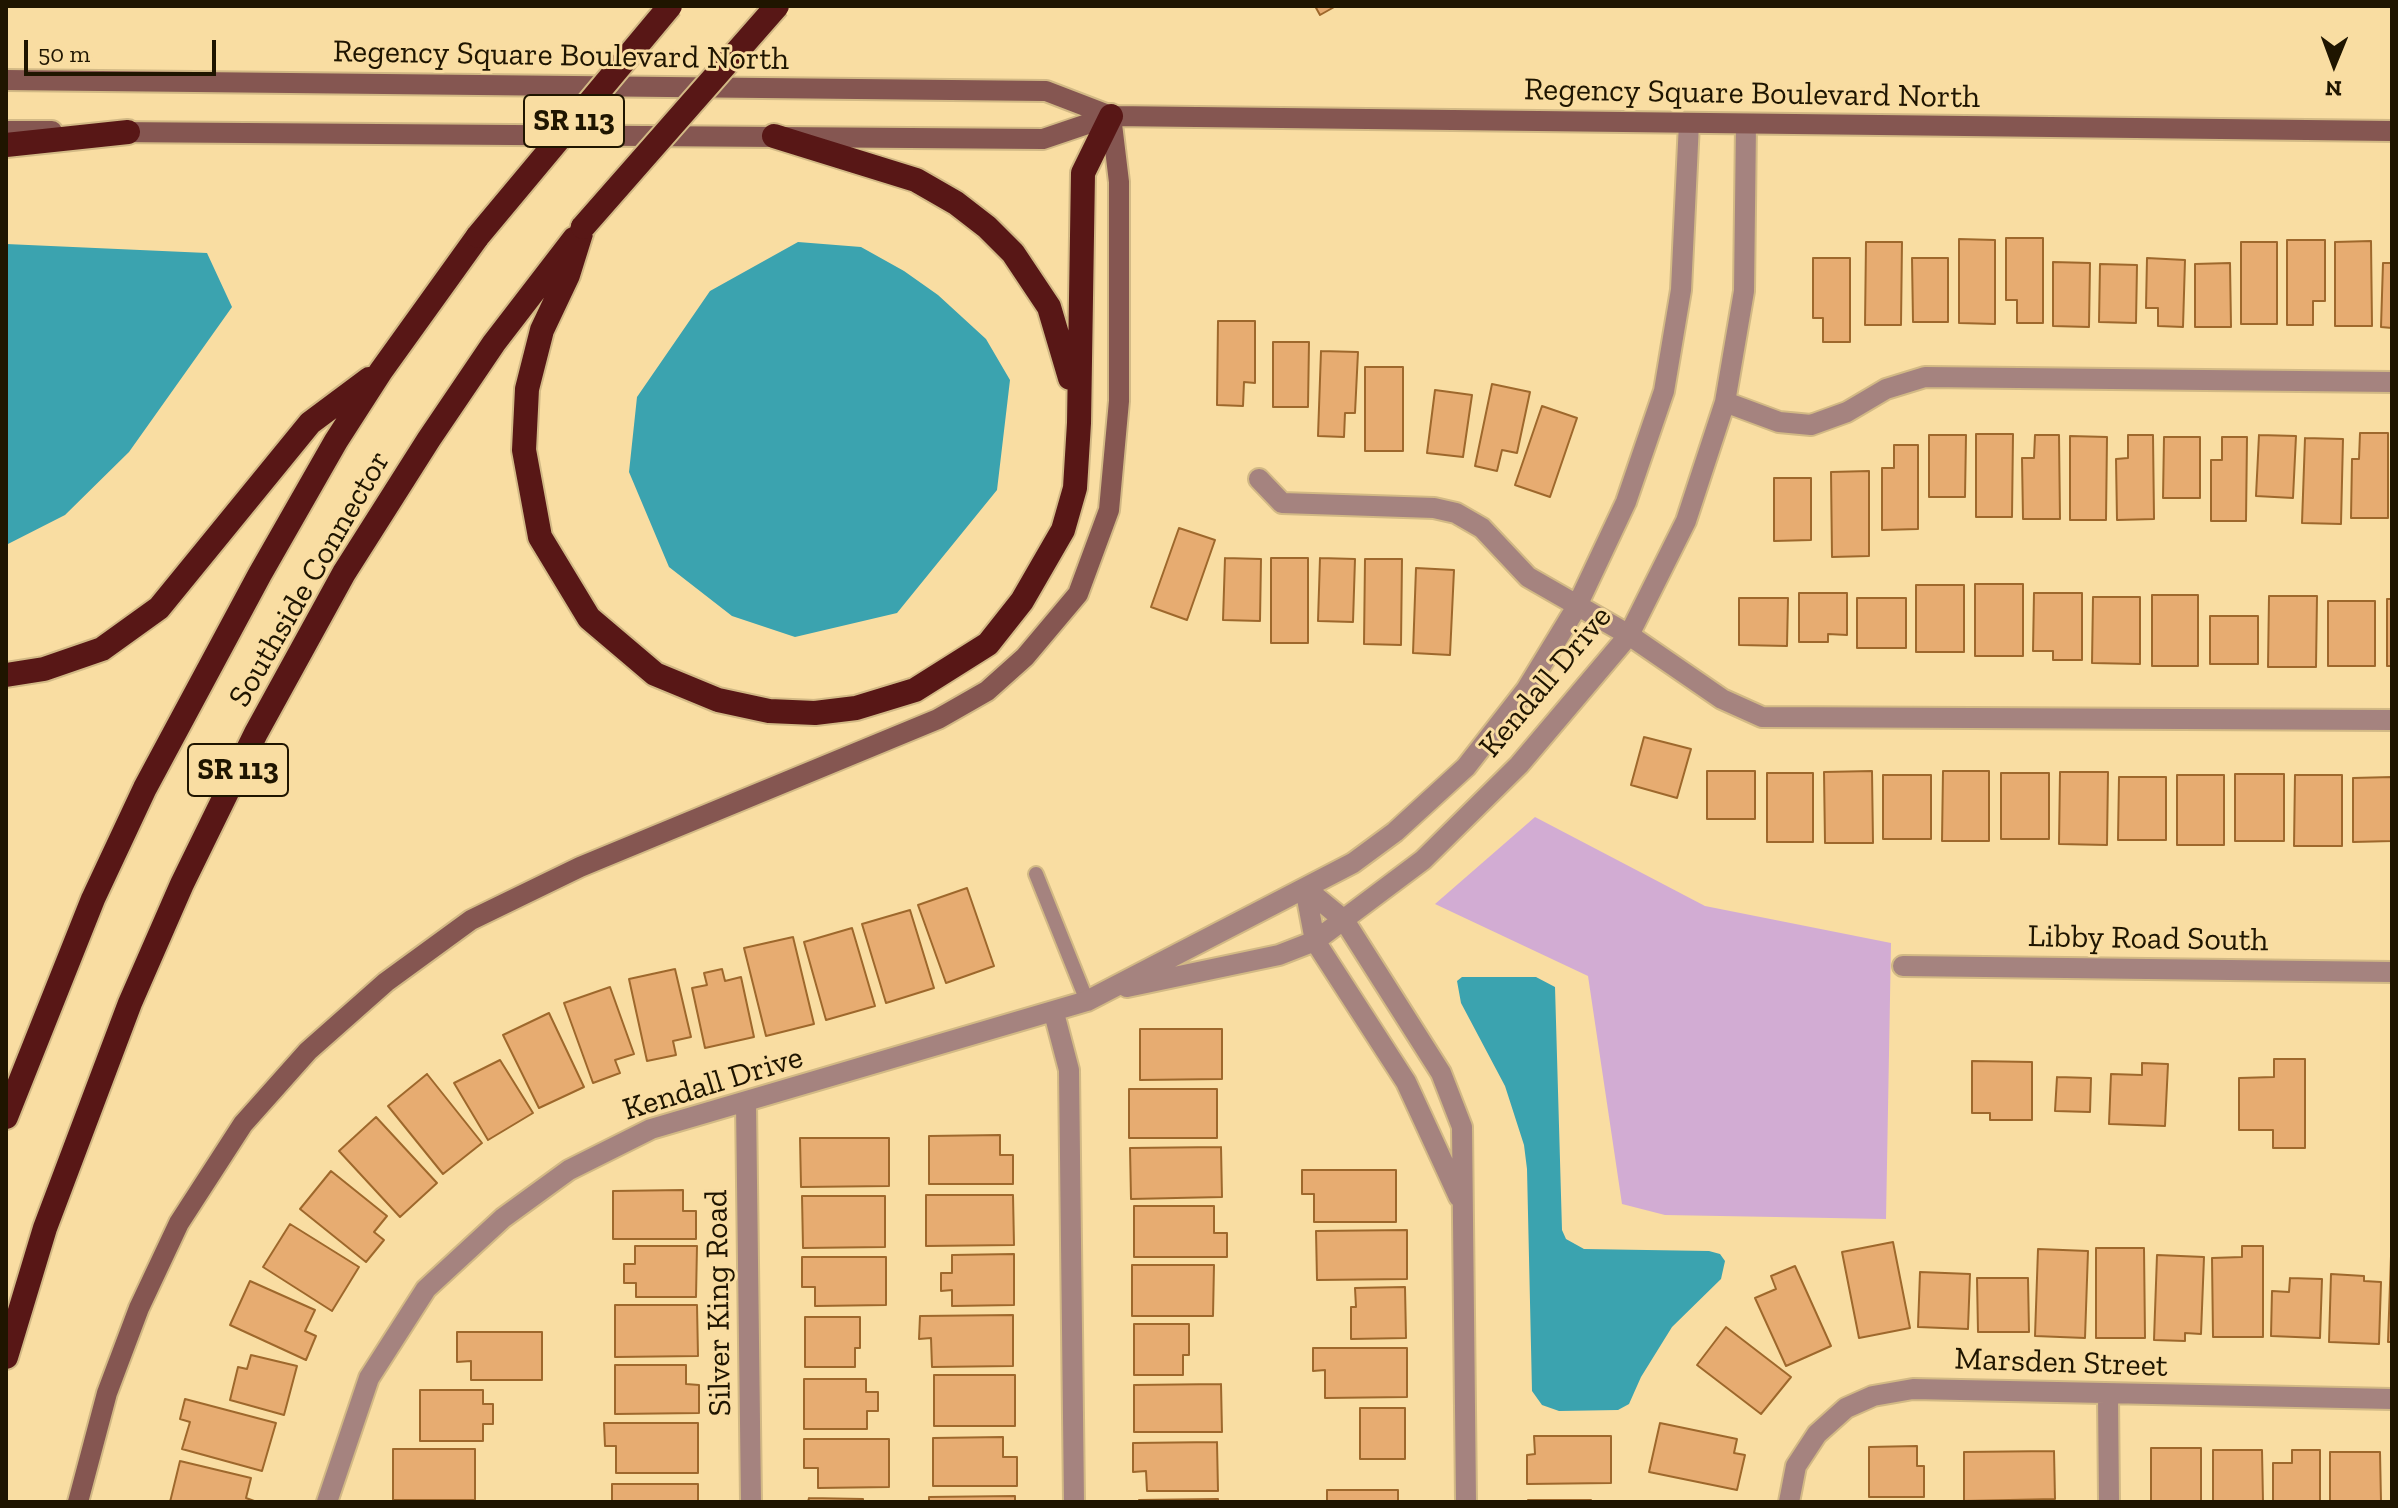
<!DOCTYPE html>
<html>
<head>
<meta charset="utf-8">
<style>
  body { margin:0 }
  #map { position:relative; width:2398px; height:1508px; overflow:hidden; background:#f9dda2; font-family:"Zilla Slab",serif }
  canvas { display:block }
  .frame { position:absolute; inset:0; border:8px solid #1f1500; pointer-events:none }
  .north { position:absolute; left:2294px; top:24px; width:80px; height:80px; -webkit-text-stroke:6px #f9dda2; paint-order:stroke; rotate:181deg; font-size:22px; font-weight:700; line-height:32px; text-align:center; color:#1f1500 }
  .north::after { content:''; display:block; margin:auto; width:28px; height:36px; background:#1f1500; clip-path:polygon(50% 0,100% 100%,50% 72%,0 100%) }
  .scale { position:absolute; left:24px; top:40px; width:192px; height:36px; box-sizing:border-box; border:4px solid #1f1500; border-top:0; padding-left:10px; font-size:24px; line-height:28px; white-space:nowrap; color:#1f1500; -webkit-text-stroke:6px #f9dda2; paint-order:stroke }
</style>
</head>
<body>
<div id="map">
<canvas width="2398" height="1508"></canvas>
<div class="frame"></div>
<div class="north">N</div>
<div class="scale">50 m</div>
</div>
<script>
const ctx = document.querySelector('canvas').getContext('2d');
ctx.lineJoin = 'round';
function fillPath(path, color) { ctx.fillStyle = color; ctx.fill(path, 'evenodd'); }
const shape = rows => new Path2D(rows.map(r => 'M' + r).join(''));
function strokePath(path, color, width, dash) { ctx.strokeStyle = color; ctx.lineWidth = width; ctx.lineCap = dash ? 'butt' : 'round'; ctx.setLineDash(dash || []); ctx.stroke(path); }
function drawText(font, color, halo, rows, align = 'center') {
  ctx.font = font + ' "Zilla Slab",serif'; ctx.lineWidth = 6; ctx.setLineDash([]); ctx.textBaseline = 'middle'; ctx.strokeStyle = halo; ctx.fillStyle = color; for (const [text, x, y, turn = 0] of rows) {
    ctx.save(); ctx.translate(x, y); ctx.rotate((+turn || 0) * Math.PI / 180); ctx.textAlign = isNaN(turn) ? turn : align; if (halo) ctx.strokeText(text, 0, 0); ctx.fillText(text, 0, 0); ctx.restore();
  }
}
const green = shape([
  [1535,817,1705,906,1891,943,1886,1219,1665,1215,1622,1204,1588,976,1435,904]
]);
const water = shape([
  [798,242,861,247,904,271,938,295,986,339,1010,380,997,490,897,613,795,637,732,616,669,567,629,472,637,397,710,291],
  [6,244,207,253,232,307,129,452,65,515,6,545],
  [1462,977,1536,977,1555,987,1562,1230,1566,1239,1584,1249,1709,1251,1720,1254,1725,1261,1721,1279,1672,1327,1641,1377,1629,1404,1618,1410,1559,1411,1542,1405,1532,1391,1527,1169,1524,1145,1505,1086,1461,1003,1457,981]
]);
const building = shape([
  [1315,6,1336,6,1320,15,1315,6],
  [2006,238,2043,238,2043,323,2017,323,2017,300,2006,300,2006,238],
  [1959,239,1995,240,1995,324,1959,323,1959,239],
  [2287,240,2325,240,2325,301,2313,301,2313,325,2287,325,2287,240],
  [2371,241,2372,326,2335,326,2335,242,2371,241],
  [1866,242,1902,242,1901,325,1865,325,1866,242],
  [2241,242,2277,242,2277,324,2241,324,2241,242],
  [1813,258,1850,258,1850,342,1823,342,1823,318,1813,318,1813,258],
  [1912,258,1948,258,1948,322,1913,322,1912,258],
  [2147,258,2185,260,2183,327,2158,326,2158,308,2146,308,2147,258],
  [2053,262,2090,263,2089,327,2053,326,2053,262],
  [2230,263,2231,327,2195,327,2195,264,2230,263],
  [2383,263,2392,263,2392,328,2381,327,2383,263],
  [2100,264,2137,265,2136,323,2099,322,2100,264],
  [1218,321,1255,321,1255,383,1244,382,1243,406,1217,405,1218,321],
  [1273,342,1309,342,1308,407,1273,407,1273,342],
  [1321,351,1358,352,1355,413,1345,413,1344,437,1318,436,1321,351],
  [1365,367,1403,367,1403,451,1365,451,1365,367],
  [1492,384,1530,392,1517,453,1502,450,1497,471,1475,466,1492,384],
  [1435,390,1472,395,1463,457,1427,453,1435,390],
  [1542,406,1577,418,1550,497,1515,485,1542,406],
  [2360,433,2388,433,2388,518,2351,518,2352,459,2359,459,2360,433],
  [1976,434,2013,434,2012,517,1976,517,1976,434],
  [1929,435,1966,435,1965,497,1929,497,1929,435],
  [2035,435,2059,435,2060,519,2023,519,2022,458,2034,458,2035,435],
  [2128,435,2153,435,2154,519,2117,520,2116,459,2128,458,2128,435],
  [2259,435,2296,436,2293,498,2256,496,2259,435],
  [2070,436,2107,437,2106,520,2070,520,2070,436],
  [2164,437,2200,437,2200,498,2163,498,2164,437],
  [2222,437,2247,437,2246,521,2211,521,2211,460,2222,460,2222,437],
  [2305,438,2343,439,2341,524,2302,523,2305,438],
  [1894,445,1918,445,1918,529,1882,530,1882,468,1894,468,1894,445],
  [1869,471,1869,556,1832,557,1831,472,1869,471],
  [1774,478,1811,478,1811,540,1774,541,1774,478],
  [1179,528,1215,540,1187,620,1151,607,1179,528],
  [1225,558,1261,559,1260,621,1223,620,1225,558],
  [1271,558,1308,558,1308,643,1271,643,1271,558],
  [1320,558,1355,559,1353,622,1318,621,1320,558],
  [1365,559,1402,559,1401,645,1364,644,1365,559],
  [1416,568,1454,570,1450,655,1413,653,1416,568],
  [1975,584,2023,584,2023,656,1975,656,1975,584],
  [1916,585,1964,585,1964,652,1916,652,1916,585],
  [1799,593,1847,593,1847,635,1828,634,1828,642,1799,642,1799,593],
  [2034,593,2082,593,2082,660,2053,660,2053,651,2033,651,2034,593],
  [2152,595,2198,595,2198,666,2152,666,2152,595],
  [2269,596,2317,596,2316,667,2268,667,2269,596],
  [2093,597,2140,597,2140,664,2092,663,2093,597],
  [1739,598,1788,598,1787,646,1739,645,1739,598],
  [1857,598,1906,598,1906,648,1857,648,1857,598],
  [2387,599,2392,599,2392,666,2387,666,2387,599],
  [2328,601,2375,601,2375,666,2328,666,2328,601],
  [2210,616,2258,616,2258,664,2210,664,2210,616],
  [1644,737,1691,749,1677,798,1631,785,1644,737],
  [1707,771,1755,771,1755,819,1707,819,1707,771],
  [1872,771,1873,843,1825,843,1824,772,1872,771],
  [1943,771,1989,771,1989,841,1942,841,1943,771],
  [2060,772,2108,772,2107,845,2059,844,2060,772],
  [1767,773,1813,773,1813,842,1767,842,1767,773],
  [2001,773,2049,773,2049,839,2001,839,2001,773],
  [2235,774,2284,774,2284,841,2235,841,2235,774],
  [1883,775,1931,775,1931,839,1883,839,1883,775],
  [2177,775,2224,775,2224,845,2177,845,2177,775],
  [2295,775,2342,775,2342,846,2294,846,2295,775],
  [2119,777,2166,777,2166,840,2118,840,2119,777],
  [2392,777,2392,841,2353,842,2353,778,2392,777],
  [967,888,994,966,946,983,918,905,967,888],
  [910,910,934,988,886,1003,862,924,910,910],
  [852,928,875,1006,826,1020,804,942,852,928],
  [793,937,814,1024,766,1036,744,948,793,937],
  [675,969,691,1037,673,1041,676,1055,647,1061,629,979,675,969],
  [722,969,725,981,741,977,754,1037,705,1048,692,988,707,985,704,973,722,969],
  [610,987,634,1054,615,1060,620,1073,593,1083,564,1003,610,987],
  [549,1013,584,1087,539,1108,503,1035,549,1013],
  [1140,1029,1222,1029,1222,1079,1140,1080,1140,1029],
  [2274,1059,2305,1059,2305,1148,2273,1148,2273,1130,2239,1130,2239,1078,2274,1077,2274,1059],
  [500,1060,533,1113,488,1140,454,1083,500,1060],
  [1972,1061,2032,1062,2032,1120,1990,1120,1990,1113,1972,1113,1972,1061],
  [2142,1063,2168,1064,2165,1126,2109,1124,2111,1074,2142,1075,2142,1063],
  [427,1074,482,1143,443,1174,388,1106,427,1074],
  [2057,1077,2091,1078,2090,1112,2055,1111,2057,1077],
  [1129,1089,1217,1089,1217,1138,1129,1138,1129,1089],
  [376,1117,437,1183,400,1217,339,1151,376,1117],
  [1000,1135,1000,1155,1013,1155,1013,1184,929,1184,929,1136,1000,1135],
  [800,1138,889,1138,889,1186,801,1187,800,1138],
  [1221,1147,1222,1197,1131,1199,1130,1148,1221,1147],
  [1302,1170,1396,1170,1396,1222,1314,1222,1314,1194,1302,1194,1302,1170],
  [331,1171,387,1216,374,1232,384,1240,366,1262,300,1209,331,1171],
  [683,1190,683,1211,696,1211,696,1239,613,1239,613,1191,683,1190],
  [926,1195,1013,1195,1014,1245,926,1246,926,1195],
  [802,1196,885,1196,885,1247,803,1248,802,1196],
  [1134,1206,1214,1206,1214,1233,1227,1233,1227,1257,1134,1257,1134,1206],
  [290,1224,359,1267,332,1311,263,1267,290,1224],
  [1407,1230,1407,1279,1317,1280,1316,1231,1407,1230],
  [1893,1242,1910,1328,1859,1338,1842,1252,1893,1242],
  [635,1246,697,1246,696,1297,636,1297,636,1283,624,1283,624,1264,635,1264,635,1246],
  [2242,1246,2263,1246,2263,1337,2213,1337,2212,1258,2242,1257,2242,1246],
  [2096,1248,2144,1248,2145,1338,2096,1338,2096,1248],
  [2038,1249,2088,1251,2085,1338,2035,1336,2038,1249],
  [1014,1254,1014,1305,952,1306,952,1290,941,1291,941,1273,952,1273,952,1255,1014,1254],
  [2157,1255,2204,1257,2201,1334,2185,1333,2185,1341,2154,1340,2157,1255],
  [2391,1256,2392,1256,2392,1342,2388,1342,2391,1256],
  [802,1257,886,1257,886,1305,815,1306,815,1287,802,1287,802,1257],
  [1132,1265,1214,1265,1213,1316,1132,1316,1132,1265],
  [1795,1266,1831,1346,1786,1366,1755,1298,1776,1289,1771,1276,1795,1266],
  [1920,1272,1970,1274,1968,1329,1918,1327,1920,1272],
  [2331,1274,2364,1276,2364,1281,2381,1282,2379,1344,2329,1342,2331,1274],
  [1977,1278,2028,1278,2029,1332,1978,1332,1977,1278],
  [2290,1278,2322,1279,2320,1338,2271,1336,2272,1291,2289,1292,2290,1278],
  [250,1281,315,1310,305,1331,316,1336,306,1360,230,1325,250,1281],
  [1405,1287,1406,1338,1351,1339,1351,1307,1356,1307,1355,1288,1405,1287],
  [615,1305,697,1305,698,1356,615,1357,615,1305],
  [1013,1315,1013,1366,932,1367,931,1338,919,1339,920,1316,1013,1315],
  [805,1317,860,1317,860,1348,855,1348,855,1367,805,1367,805,1317],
  [1134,1324,1189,1324,1189,1355,1183,1355,1183,1375,1134,1375,1134,1324],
  [1726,1327,1791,1377,1761,1414,1697,1365,1726,1327],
  [457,1332,542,1332,542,1380,471,1380,471,1361,457,1362,457,1332],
  [1313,1348,1407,1348,1407,1397,1325,1398,1325,1370,1313,1371,1313,1348],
  [251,1355,297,1366,284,1415,230,1400,238,1367,247,1369,251,1355],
  [615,1365,686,1365,686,1384,699,1385,699,1413,615,1414,615,1365],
  [934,1375,1015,1375,1015,1426,934,1426,934,1375],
  [804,1379,866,1379,866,1392,878,1392,878,1411,867,1411,867,1429,804,1429,804,1379],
  [1221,1384,1222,1432,1134,1432,1134,1385,1221,1384],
  [420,1390,483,1390,483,1404,493,1404,493,1424,483,1424,483,1441,420,1441,420,1390],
  [185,1399,276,1423,262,1471,182,1449,190,1422,180,1419,185,1399],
  [1360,1408,1405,1408,1405,1459,1360,1459,1360,1408],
  [604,1423,698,1423,698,1473,616,1473,616,1446,605,1446,604,1423],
  [1660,1423,1737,1439,1734,1453,1745,1455,1737,1490,1649,1472,1660,1423],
  [1534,1436,1611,1436,1611,1483,1527,1484,1527,1455,1535,1454,1534,1436],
  [1003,1437,1003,1457,1017,1457,1017,1486,933,1486,933,1438,1003,1437],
  [804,1439,889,1439,889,1487,818,1488,818,1468,804,1468,804,1439],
  [1217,1442,1218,1491,1147,1491,1146,1471,1133,1472,1133,1443,1217,1442],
  [1917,1446,1917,1466,1924,1466,1924,1497,1869,1497,1869,1447,1917,1446],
  [2151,1448,2201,1448,2201,1502,2151,1502,2151,1448],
  [393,1449,475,1449,475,1500,393,1500,393,1449],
  [2213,1450,2262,1450,2263,1502,2213,1502,2213,1450],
  [2292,1450,2320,1450,2320,1502,2273,1502,2273,1463,2292,1463,2292,1450],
  [2054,1451,2055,1499,1964,1501,1964,1452,2054,1451],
  [2330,1452,2380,1452,2381,1502,2330,1502,2330,1452],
  [180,1461,251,1478,246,1498,257,1502,170,1502,180,1461],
  [612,1484,698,1484,698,1502,612,1502,612,1484],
  [1327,1490,1398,1490,1398,1502,1327,1502,1327,1490],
  [1015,1496,1015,1502,929,1502,929,1497,1015,1496],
  [809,1498,863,1499,863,1502,808,1502,809,1498],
  [1218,1499,1218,1502,1139,1502,1139,1500,1218,1499],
  [1528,1500,1591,1500,1591,1502,1528,1502,1528,1500]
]);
const lane = shape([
  [1036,874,1087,1001]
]);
const street = shape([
  [1725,402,1779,422,1811,425,1847,412,1886,389,1925,377,2392,382],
  [1259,479,1282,503,1434,508,1456,513,1482,528,1528,577,1629,635,1722,699,1762,717,2392,720],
  [1305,888,1344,920,1441,1073,1462,1127,1466,1502],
  [1305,888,1315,941,1406,1082,1459,1197],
  [1903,966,2392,972],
  [1127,987,1279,955,1315,941,1423,860,1519,765,1629,635,1686,521,1725,402,1744,291,1746,124],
  [1054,1013,1069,1070,1074,1502],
  [746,1103,751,1502],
  [2108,1395,2109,1502],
  [327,1502,369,1378,426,1289,503,1218,569,1170,651,1129,1087,1001,1353,863,1395,832,1466,767,1526,690,1576,608,1626,502,1664,391,1681,290,1689,123],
  [1789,1502,1796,1466,1817,1434,1846,1408,1873,1396,1913,1389,2392,1399]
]);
const secondary = shape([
  [6,80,1046,91,1111,116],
  [6,131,52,131],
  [112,132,1043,139,1111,116,2392,131],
  [78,1502,107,1393,139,1308,179,1223,243,1124,308,1051,386,982,471,920,580,867,938,719,987,691,1025,657,1078,594,1109,510,1119,401,1119,182,1111,116]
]);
const highway = shape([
  [774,136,916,180,956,203,987,227,1013,253,1049,307,1070,378],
  [6,145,128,132],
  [583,227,568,275,542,330,527,389,524,450,540,537,589,618,655,674,718,700,769,711,815,713,856,708,915,690,988,644,1022,601,1063,530,1075,488,1079,423,1083,173,1111,116],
  [6,675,44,669,102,649,159,608,310,423,369,379],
  [6,1117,93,899,145,788,260,574,336,441,381,371,478,236],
  [6,1357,45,1228,130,1003,182,884,256,733,344,573,429,439,494,343,574,239]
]);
const highwayBridge = shape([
  [583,227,777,6],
  [478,236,670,6]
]);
const shields = [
  [574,121,100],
  [238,770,100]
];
const shieldNames = [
  ["SR 113",574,121],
  ["SR 113",238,770]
];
const streetNames = [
  ["Regency Square Boulevard North",561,56,1],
  ["Regency Square Boulevard North",1752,94,1],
  ["Southside Connector",310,579,-60],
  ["Kendall Drive",1546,682,-50],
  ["Libby Road South",2148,939,1],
  ["Kendall Drive",713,1084,-17],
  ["Silver King Road",719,1303,-91],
  ["Marsden Street",2061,1363,2]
];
fillPath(green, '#d2acd3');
fillPath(water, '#3ba3af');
fillPath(building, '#e7ac71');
strokePath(building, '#9e682c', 2);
strokePath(lane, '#d2b985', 18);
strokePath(street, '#d2b985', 24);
strokePath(secondary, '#d2b985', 24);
strokePath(highway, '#d2b985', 28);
strokePath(lane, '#a5837f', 14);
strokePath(street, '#a5837f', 20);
strokePath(secondary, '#855651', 20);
strokePath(highway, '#581716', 24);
strokePath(highwayBridge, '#d2b985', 28, []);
strokePath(highwayBridge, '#581716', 24);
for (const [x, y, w] of shields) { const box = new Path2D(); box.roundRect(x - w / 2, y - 26, w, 52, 6); ctx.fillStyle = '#f9dda2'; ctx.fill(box); strokePath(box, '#1f1500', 2); }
drawText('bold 30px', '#1f1500', null, shieldNames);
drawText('32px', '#1f1500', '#f9dda2', streetNames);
</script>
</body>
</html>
